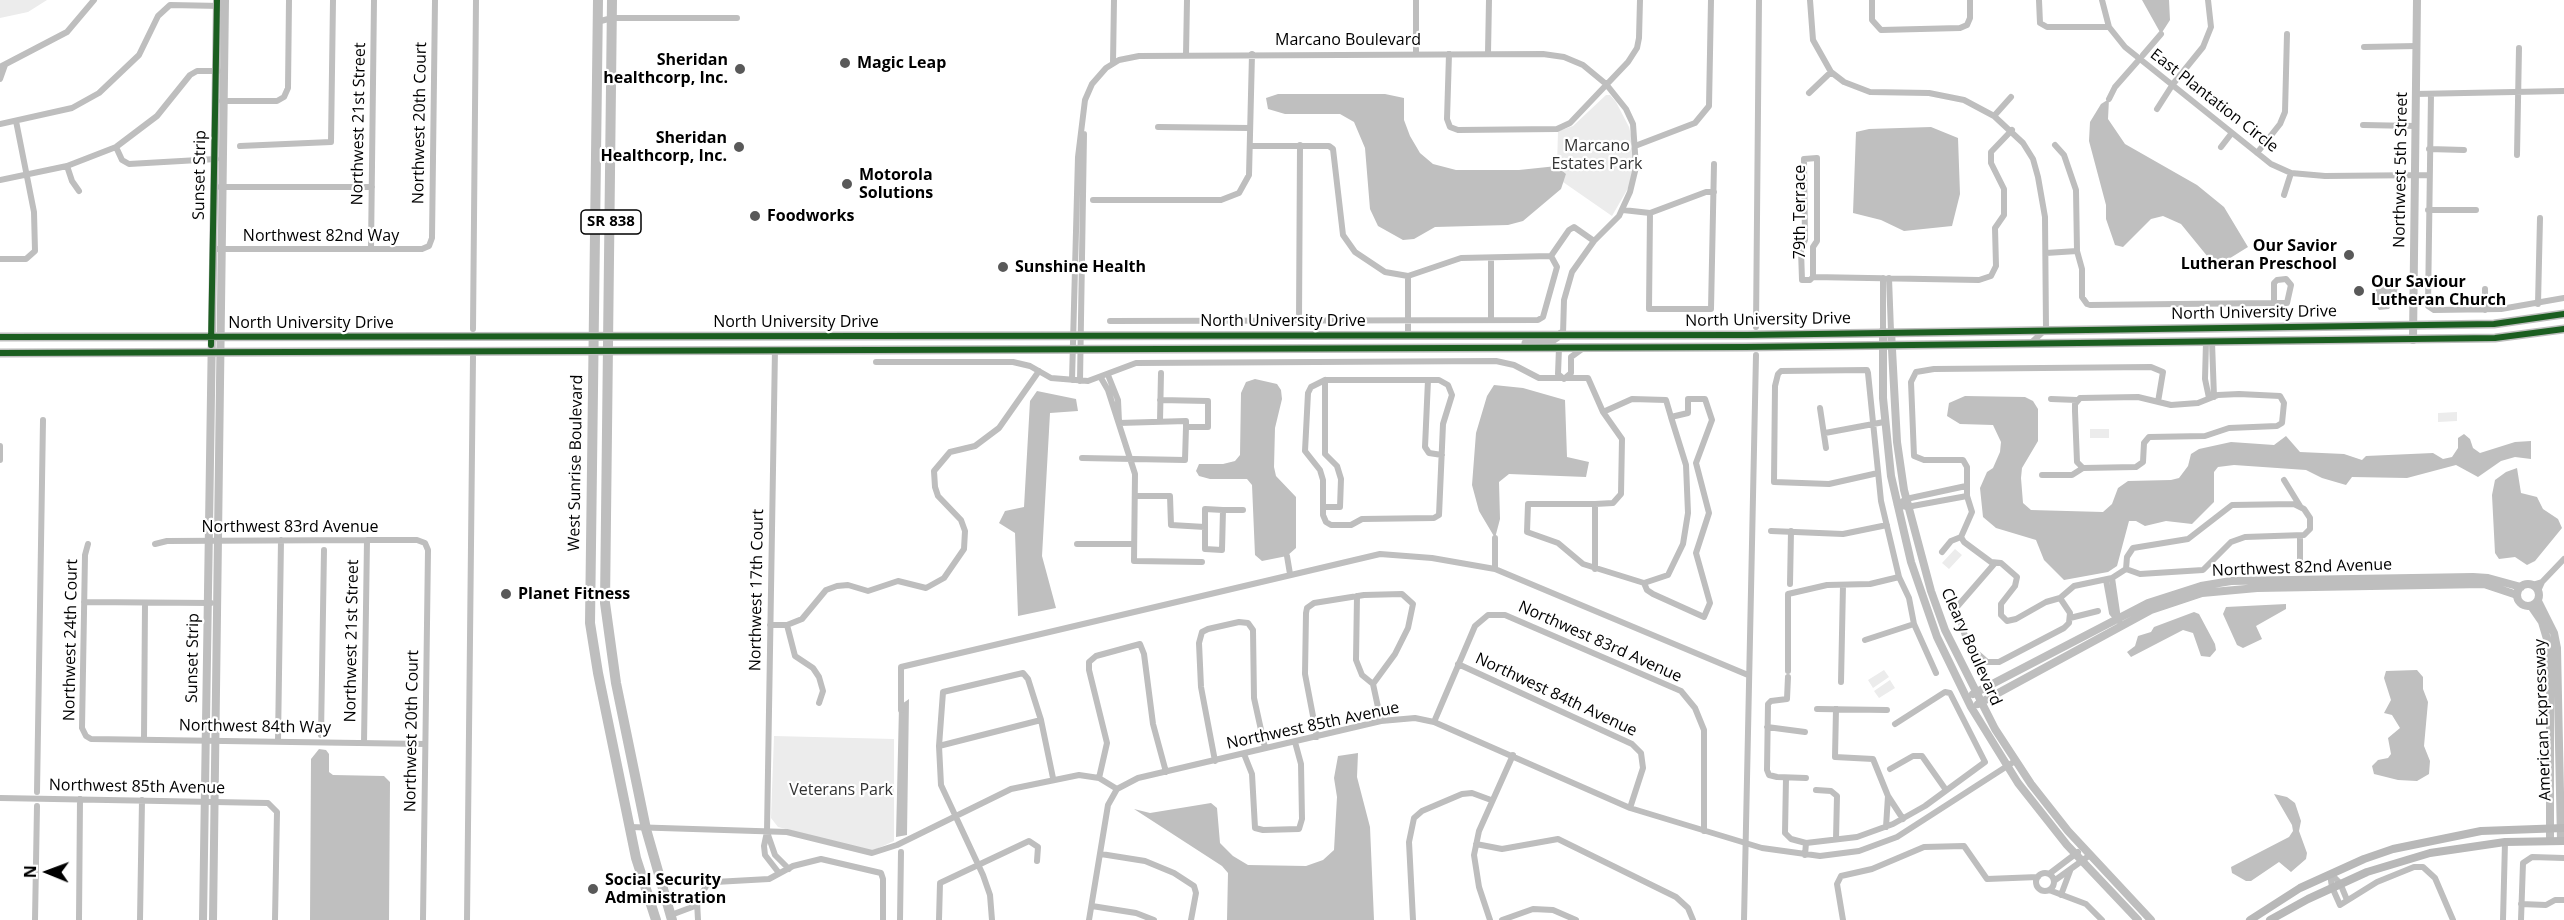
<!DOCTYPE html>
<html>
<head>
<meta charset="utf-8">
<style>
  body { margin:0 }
  #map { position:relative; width:2564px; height:920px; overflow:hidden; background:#fff; font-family:"Open Sans",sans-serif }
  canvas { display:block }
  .north { position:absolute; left:18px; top:842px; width:60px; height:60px; -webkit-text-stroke:4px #fff; paint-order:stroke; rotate:271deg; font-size:16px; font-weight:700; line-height:24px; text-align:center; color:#000 }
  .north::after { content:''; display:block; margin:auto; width:21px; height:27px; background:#000; clip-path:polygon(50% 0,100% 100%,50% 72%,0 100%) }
</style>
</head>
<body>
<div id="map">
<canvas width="2564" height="920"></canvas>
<div class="north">N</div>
</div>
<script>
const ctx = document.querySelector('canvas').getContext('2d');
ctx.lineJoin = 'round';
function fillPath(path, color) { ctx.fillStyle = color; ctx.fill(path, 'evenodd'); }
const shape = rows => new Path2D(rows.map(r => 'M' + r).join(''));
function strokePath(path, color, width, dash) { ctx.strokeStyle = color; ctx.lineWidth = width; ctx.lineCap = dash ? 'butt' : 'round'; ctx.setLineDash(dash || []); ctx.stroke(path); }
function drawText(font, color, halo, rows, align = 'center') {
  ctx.font = font + ' "Open Sans",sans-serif'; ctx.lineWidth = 4.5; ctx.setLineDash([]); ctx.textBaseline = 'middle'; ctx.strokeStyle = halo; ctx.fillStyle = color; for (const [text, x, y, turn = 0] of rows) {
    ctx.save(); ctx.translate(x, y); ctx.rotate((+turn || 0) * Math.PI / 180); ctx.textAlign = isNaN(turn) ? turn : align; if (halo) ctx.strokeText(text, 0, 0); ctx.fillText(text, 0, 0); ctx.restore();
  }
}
const green = shape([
  [0,0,47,0,28,12,0,18],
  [1606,95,1610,95,1616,102,1629,127,1635,151,1631,183,1612,216,1563,182,1566,174,1557,166,1558,131,1573,126],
  [2457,412,2457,421,2438,422,2438,413],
  [2090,429,2109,429,2109,438,2090,438],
  [1955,549,1962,555,1949,569,1942,563],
  [1884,670,1889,677,1873,688,1868,680],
  [1890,680,1895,688,1879,698,1874,691],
  [774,736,894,739,894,841,872,851,778,827,771,818]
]);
const water = shape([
  [2142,0,2169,0,2170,20,2161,34],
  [1278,94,1385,94,1404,98,1404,120,1410,136,1420,153,1433,164,1456,170,1519,170,1557,166,1566,174,1561,189,1523,221,1508,225,1435,227,1414,239,1403,240,1378,226,1370,209,1365,148,1354,122,1340,114,1285,114,1268,109,1266,98],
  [2109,99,2108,119,2125,144,2197,185,2224,207,2248,247,2227,260,2212,262,2181,224,2163,216,2151,219,2123,247,2115,245,2106,219,2106,205,2089,141,2090,122,2101,104],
  [1931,127,1958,138,1960,194,1952,226,1904,231,1881,220,1853,213,1856,132,1869,129],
  [2391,281,2398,287,2395,300,2389,309,2379,310,2375,303,2376,288,2378,285],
  [1255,379,1277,384,1281,390,1282,399,1275,428,1274,467,1276,476,1296,497,1296,548,1287,556,1262,561,1255,555,1252,485,1247,479,1210,479,1199,476,1196,471,1199,464,1223,464,1235,461,1240,455,1241,393,1246,382],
  [1494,385,1523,388,1565,400,1567,457,1589,462,1586,477,1509,474,1499,482,1500,519,1495,538,1479,511,1472,485,1476,433,1487,396],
  [1037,391,1076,399,1078,411,1050,413,1042,556,1056,608,1018,616,1015,533,999,523,1005,511,1024,507,1030,401],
  [1965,396,2025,397,2033,401,2038,409,2038,441,2022,468,2021,478,2023,503,2031,510,2103,512,2112,504,2118,488,2128,481,2171,480,2179,478,2188,466,2191,454,2199,449,2231,442,2274,445,2286,436,2300,452,2344,454,2362,460,2366,456,2433,453,2443,459,2452,457,2458,448,2458,438,2464,434,2470,439,2473,448,2480,453,2515,442,2531,441,2531,459,2515,457,2501,461,2478,477,2456,465,2407,478,2352,477,2346,485,2322,478,2306,470,2234,465,2218,467,2214,472,2214,502,2192,524,2166,521,2145,526,2136,521,2129,521,2117,566,2108,572,2064,580,2044,560,2036,540,1996,528,1983,517,1980,488,1987,472,1993,468,2000,452,2001,442,1993,425,1960,424,1947,416,1949,403],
  [2517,468,2521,493,2537,497,2543,509,2558,519,2562,528,2535,561,2527,565,2515,557,2499,559,2495,553,2492,495,2495,480,2506,472],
  [2286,604,2286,609,2256,626,2262,639,2243,648,2237,645,2223,614,2226,607],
  [2194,612,2199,614,2215,644,2216,650,2210,657,2201,656,2193,633,2183,630,2131,657,2127,652,2135,646,2138,636,2151,632,2154,627],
  [2417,670,2423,677,2423,689,2428,702,2424,746,2430,761,2429,774,2417,781,2398,780,2374,774,2372,766,2378,760,2388,758,2391,754,2388,738,2400,728,2392,715,2384,713,2391,700,2384,678,2386,671],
  [909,699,907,835,896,837,899,706],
  [319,749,326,750,329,754,329,772,333,775,384,776,390,782,389,920,310,920,311,759],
  [1358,753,1357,777,1370,827,1374,920,1227,920,1228,873,1222,866,1134,809,1150,813,1211,803,1217,808,1220,843,1233,856,1248,865,1306,866,1323,860,1334,850,1337,797,1334,778,1338,756],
  [2274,794,2287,797,2295,803,2301,821,2299,831,2307,853,2306,859,2291,872,2279,862,2251,881,2246,881,2232,873,2231,867,2289,837,2293,831,2292,825]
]);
const canal = shape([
  [2143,55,2161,34],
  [2109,99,2115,87,2137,62],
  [240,146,331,142,333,0],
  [1756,327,1759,0],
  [473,329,476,0],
  [1287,556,1290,574],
  [1495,569,1495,538],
  [901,710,901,667,1380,554,1432,558,1495,569,1748,675],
  [321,735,324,550],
  [37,792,43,420],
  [35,920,37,806],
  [467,920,473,357],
  [900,920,901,852],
  [1744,920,1756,355]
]);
const minor = shape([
  [1810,0,1813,40,1831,72,1844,82,1870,92,1929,93,1964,100,1994,116,2023,143,2033,159,2038,177,2045,217,2046,329,2032,342],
  [1872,0,1872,20,1881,30,1960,28,1967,25,1970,18,1970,0],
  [2039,0,2040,23,2047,27,2109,27],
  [2102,0,2109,27,2125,47,2271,164,2291,173,2325,176,2428,175],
  [597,22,612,18,737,18],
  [2364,47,2417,46],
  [1416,53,1416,0],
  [1488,53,1489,0],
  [1449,54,1447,119,1450,127,1458,130,1557,129,1570,123,1628,62,1637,48,1639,38,1640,0],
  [1186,55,1187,0],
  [1113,63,1114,0],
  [0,67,67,32,94,0],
  [0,79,5,65],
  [1809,93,1831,72],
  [2415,94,2564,91],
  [2431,94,2428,306,2434,310,2501,309,2564,298],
  [222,101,277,101,284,97,288,88,289,0],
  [2157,109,2173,84,2203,47,2211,27,2208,0],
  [1994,116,2011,97],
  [0,124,72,108,99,93,139,55,158,16,170,5,221,6],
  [2363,125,2415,126],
  [1158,127,1250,128],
  [2055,145,2064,155,2076,190,2077,251,2082,269,2082,297,2087,304,2090,305,2177,304,2274,303,2287,303,2291,285,2286,279,2277,280,2274,283,2274,303],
  [1250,146,1329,146,1333,149,1343,235,1355,252,1385,272,1408,276,1461,258,1551,256],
  [1635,146,1695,123,1709,106,1711,0],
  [116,147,122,160,129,164,216,159],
  [2221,147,2231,134],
  [2429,149,2464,150],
  [2257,153,2280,124,2285,112,2287,34],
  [2517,155,2519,48],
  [67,166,72,181,79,191],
  [0,180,67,166,116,147,157,116,190,75,197,71,218,71],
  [220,187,372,187],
  [2284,195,2291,173],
  [1093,200,1221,200,1239,193,1249,175,1252,54],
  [1623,210,1650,213,1706,192,1714,192],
  [2428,210,2476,210],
  [1650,213,1649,309,1711,309,1714,164],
  [217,249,422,249,429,246,432,238,435,0],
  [371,249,374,0],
  [2046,253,2077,251],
  [1551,256,1569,230,1574,227,1594,241],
  [0,259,26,259,35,251,34,212,16,121],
  [1813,277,1813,247,1817,241,1817,158,1804,159,1805,240,1801,250,1802,280,1810,280,1813,277,1979,280,1991,276,1996,266,1995,228,2004,215,2004,189,1991,163,1991,152,2012,130],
  [1889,278,1891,331],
  [2538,304,2540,218],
  [2485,310,2485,289],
  [1491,320,1491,259],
  [1110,321,1538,320,1543,317,1557,267,1551,256],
  [1299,321,1300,145],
  [1883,331,1883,278],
  [1408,335,1408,276],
  [2206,342,2205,379,2209,398],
  [2212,342,2214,397],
  [1559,348,1558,374,1564,379,1571,373,1571,357,1582,349],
  [775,349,767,832,764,846,765,855,779,873],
  [876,362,1013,362,1030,366,1051,378,1088,381,1136,363,1496,361,1514,365,1539,378,1588,378,1603,412,1622,439,1621,494,1613,503,1595,504,1595,569],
  [1108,375,1118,400,1119,422],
  [1101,378,1108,390,1135,474,1134,561,1202,562],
  [1072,380,1078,157,1085,100,1092,84,1106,68,1119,60,1139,56,1543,54,1564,57,1583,65,1606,84,1626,109,1633,124,1636,167,1630,192,1619,216,1594,241,1572,272,1564,300,1563,334],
  [1325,380,1439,380,1448,385,1452,395,1443,424,1439,515,1434,518,1362,519,1351,525,1331,525,1326,522,1323,515,1323,480,1320,470,1305,451,1308,393,1311,387,1325,380],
  [1428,380,1425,447,1429,453,1442,455],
  [1080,381,1084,134],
  [2239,394,2280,396,2284,403,2282,423,2277,426,2229,428,2205,436,2149,437,2144,443,2143,462,2136,467,2083,468,2077,462,2075,411,2075,404,2080,398,2138,397,2171,405,2198,403,2218,395,2239,394],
  [2051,399,2077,400],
  [1820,408,1826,448],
  [1160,421,1161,373],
  [1119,423,1186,421,1186,427],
  [1825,433,1884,422],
  [0,446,0,460],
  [1082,458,1185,460,1186,427,1208,427,1208,401,1160,400],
  [1878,473,1829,484,1774,482,1775,386,1778,374,1781,371,1867,370,1868,373,1881,501,1899,577,1909,598,1914,624,1936,673],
  [2042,475,2072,475,2083,468],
  [2284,480,2300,506],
  [1135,496,1170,496,1171,525,1205,527],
  [1595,504,1528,504,1527,532,1558,543,1583,564,1644,583,1647,590,1653,594,1704,617,1710,603,1696,553,1709,513,1696,463,1712,420,1705,399,1688,399,1688,413,1671,417,1666,400,1632,399,1603,412],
  [1897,505,1906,499,1966,486],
  [1897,505,1907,507,1967,496],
  [1323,507,1340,507,1341,479,1337,466,1325,454,1325,380],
  [1223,510,1222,550,1205,549,1205,509,1223,510,1243,510],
  [1771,531,1843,534,1887,525],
  [2300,536,2300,561],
  [88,544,85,555,82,728,86,736,91,739,425,744],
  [155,544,167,541,367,540,417,540,425,543,428,550,423,920],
  [1077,544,1134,544],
  [1942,552,1951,541,1961,537],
  [1995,563,1956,608,1968,645,1987,662,1999,662,2064,628,2069,623,2070,613,2060,598],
  [2126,569,2140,574,2203,570,2231,542,2245,537,2304,535,2310,529,2310,518,2304,509,2294,504,2232,505,2188,539,2133,548,2127,557,2126,569,2112,578,2074,586,2060,598,2046,602,2016,619,2007,621,2001,615,2001,604,2015,586,2017,577,2001,563,1991,562,1964,542,1961,537,1972,512,1967,496,1967,467,1963,460,1924,460,1914,456,1911,382,1916,372,1934,369,2151,367,2163,372,2158,402],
  [2112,578,2118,619],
  [2106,580,2112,613,2119,621],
  [1644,583,1668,575,1683,544,1688,513,1686,465,1671,417],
  [1790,584,1791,531],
  [2532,585,2542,582],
  [2538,591,2542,582,2564,559],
  [1357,596,1356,660,1362,675,1373,684],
  [84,602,211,603],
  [2070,618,2098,611],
  [770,625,787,625,802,619,826,590,837,586,848,585,868,591,898,581,926,588,944,578,964,549,965,531,961,520,938,496,935,487,934,471,950,452,975,446,999,428,1039,371],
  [787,625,795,656,813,668,819,677,823,691,819,703],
  [1865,640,1914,624],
  [1458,664,1632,744,1641,753,1643,768,1630,808],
  [1788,671,1788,594,1827,585,1870,584,1899,577],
  [1788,677,1787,699,1771,701,1768,704,1767,770,1769,775,1777,777,1806,778],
  [1841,682,1843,585],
  [1817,709,1887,710],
  [1836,709,1835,757,1873,759,1888,796,1903,819],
  [1434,722,1475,626,1488,615,1505,615,1681,691,1695,708,1704,730,1704,831],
  [1767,727,1805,732],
  [1317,737,1305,674,1306,613,1307,608,1314,603,1364,595,1402,594,1413,604,1408,628,1395,654,1373,684,1381,721],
  [144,739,145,603],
  [278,741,281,540],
  [364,743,367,540],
  [939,746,1041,720],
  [1244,754,1252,774,1255,828,1263,830,1299,829,1302,819,1301,764,1295,742],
  [1215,761,1201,687,1199,643,1202,632,1208,629,1239,622,1248,623,1253,630,1254,698,1265,748],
  [1890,769,1913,756,1922,756,1946,790],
  [1099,778,1107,743,1089,670,1089,662,1096,656,1140,644,1144,654,1153,724,1166,772],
  [1786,778,1785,833,1791,839,1806,843,1805,855],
  [1117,789,1138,778,1381,721,1415,718,1434,722,1630,808,1762,848,1820,856,1859,851,1897,837,2015,761],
  [1816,790,1831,791,1837,796,1836,839],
  [0,798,268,803,277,812,275,920],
  [630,827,787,832,872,853,897,845,1011,789,1079,775,1099,778,1117,789],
  [1886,827,1888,796],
  [767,832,775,855,789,869],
  [1806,843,1857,837,1893,824,1925,806,1985,762,1950,693,1945,692,1895,724],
  [1476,844,1502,849,1558,839,1676,897,1688,908,1693,920],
  [1101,854,1145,861,1174,873,1194,886,1196,893,1191,920],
  '2036 882a9 9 0 1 1 18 0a9 9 0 1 1-18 0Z',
  [2049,874,2078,852],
  [2330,874,2332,887,2340,905,2377,882,2414,867,2423,867,2435,878,2453,920],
  [2331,874,2340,883,2347,900],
  [2054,881,2090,855],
  [2049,890,2086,904,2102,920],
  [2061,895,2070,871],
  [2521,904,2546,905,2555,900,2564,900],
  [1092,906,1136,913,1154,920],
  [671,915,695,906],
  [79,920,80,799],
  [140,920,142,800],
  [698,920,697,901,707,885,715,882,769,879,793,866,821,859,881,873,883,879,883,920],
  [939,920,940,883,1029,841,1038,847,1037,861],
  [992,920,990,895,983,875,941,785,939,746,943,692,1023,673,1028,679,1041,720,1053,778],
  [1089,920,1108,805,1117,789],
  [1413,920,1409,842,1414,818,1422,811,1462,794,1472,793,1491,800],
  [1490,920,1479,887,1474,855,1479,831,1513,755],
  [1502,920,1533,909,1553,910,1576,920],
  [1843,920,1837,884,1841,876,1872,869,1924,847,1964,846,1987,879,2038,877],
  [2503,920,2505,842],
  [2521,920,2523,863,2532,857,2564,858]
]);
const tertiary = shape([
  [1883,331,1883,398,1891,476,1911,562,1937,637,1971,707,2018,783,2067,845,2138,920],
  [1891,331,1897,442,1904,490,1931,591,1945,630,1995,729,2031,784,2068,831,2151,920],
  [2413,340,2417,0],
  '2517 595a11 11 0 1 1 22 0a11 11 0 1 1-22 0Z',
  [2538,601,2554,633,2557,648,2561,841],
  [2531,606,2542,622,2550,649,2550,841],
  [1973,694,2148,603,2201,586,2231,581,2473,577,2488,578,2521,587],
  [1978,704,2151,610,2202,593,2257,588,2484,584,2517,595],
  [203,920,217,0],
  [213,920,225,0]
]);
const secondary = shape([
  [2250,920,2300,888,2364,859,2393,849,2481,831,2564,828],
  [2270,920,2308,899,2367,872,2430,853,2505,842,2564,841]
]);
const primary = shape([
  [0,337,1747,335,2494,324,2564,314],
  [1526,343,1552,340,1561,334],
  [0,353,1745,347,2495,338,2564,329]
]);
const trunk = shape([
  [598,0,590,623,598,673,636,858,656,920],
  [612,0,605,603,616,683,646,829,672,920]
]);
const cycleway = shape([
  [0,337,1747,335,2494,324,2564,314],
  [211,345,217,0],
  [0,353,1745,347,2495,338,2564,329]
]);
const markers = [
  [845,63,6,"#595959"],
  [740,69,6,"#595959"],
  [739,147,6,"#595959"],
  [847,184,6,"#595959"],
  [755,216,6,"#595959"],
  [2349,255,6,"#595959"],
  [1003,267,6,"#595959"],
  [2359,291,6,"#595959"],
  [506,594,6,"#595959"],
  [593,889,6,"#595959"]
];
const shields = [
  [611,222,60]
];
const shieldNames = [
  ["SR 838",611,222]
];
const streetNames = [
  ["Marcano Boulevard",1348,40],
  ["East Plantation Circle",2214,101,38],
  ["Northwest 20th Court",420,123,-89],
  ["Northwest 21st Street",359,124,-89],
  ["Northwest 5th Street",2401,170,-89],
  ["Sunset Strip",200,175,-89],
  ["79th Terrace",1800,212,-90],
  ["Northwest 82nd Way",321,236],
  ["North University Drive",2254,313,-1],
  ["North University Drive",1768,320,-1],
  ["North University Drive",1283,321],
  ["North University Drive",796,322],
  ["North University Drive",311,323],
  ["West Sunrise Boulevard",576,463,-89],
  ["Northwest 83rd Avenue",290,527],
  ["Northwest 82nd Avenue",2302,568,-2],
  ["Northwest 17th Court",757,590,-89],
  ["Northwest 24th Court",71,640,-89],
  ["Northwest 21st Street",352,641,-89],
  ["Northwest 83rd Avenue",1600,642,24],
  ["Cleary Boulevard",1971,647,66],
  ["Sunset Strip",193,658,-89],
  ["Northwest 84th Avenue",1556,695,25],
  ["American Expressway",2543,720,-92],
  ["Northwest 85th Avenue",1313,726,-12],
  ["Northwest 84th Way",255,727,1],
  ["Northwest 20th Court",412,731,-89],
  ["Northwest 85th Avenue",137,787,1]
];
const poiNames = [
  ["Sheridan",728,60,"right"],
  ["healthcorp, Inc.",728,78,"right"],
  ["Magic Leap",857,63],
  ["Sheridan",727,138,"right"],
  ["Healthcorp, Inc.",727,156,"right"],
  ["Motorola",859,175],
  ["Solutions",859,193],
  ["Foodworks",767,216],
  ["Our Savior",2337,246,"right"],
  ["Lutheran Preschool",2337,264,"right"],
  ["Sunshine Health",1015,267],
  ["Our Saviour",2371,282],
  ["Lutheran Church",2371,300],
  ["Planet Fitness",518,594],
  ["Social Security",605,880],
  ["Administration",605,898]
];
const parkNames = [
  ["Marcano",1597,146],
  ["Estates Park",1597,164],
  ["Veterans Park",841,790]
];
fillPath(green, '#ececec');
fillPath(water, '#bfbfbf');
strokePath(canal, '#bfbfbf', 6);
strokePath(minor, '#bebebe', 6);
strokePath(tertiary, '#bebebe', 8);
strokePath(secondary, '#b8b8b8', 8);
strokePath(primary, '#bebebe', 9);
strokePath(trunk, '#bebebe', 10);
strokePath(cycleway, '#1b5e20', 6);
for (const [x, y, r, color] of markers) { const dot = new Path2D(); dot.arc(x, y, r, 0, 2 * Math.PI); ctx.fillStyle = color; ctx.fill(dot); strokePath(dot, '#fff', 2); }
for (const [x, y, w] of shields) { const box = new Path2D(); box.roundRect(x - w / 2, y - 12, w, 24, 4.5); ctx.fillStyle = '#fff'; ctx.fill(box); strokePath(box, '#000', 1.5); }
drawText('bold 15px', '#000', null, shieldNames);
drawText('16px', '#000', '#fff', streetNames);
drawText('bold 16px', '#000', '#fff', poiNames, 'left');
drawText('16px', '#333', '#fff', parkNames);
</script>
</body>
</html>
